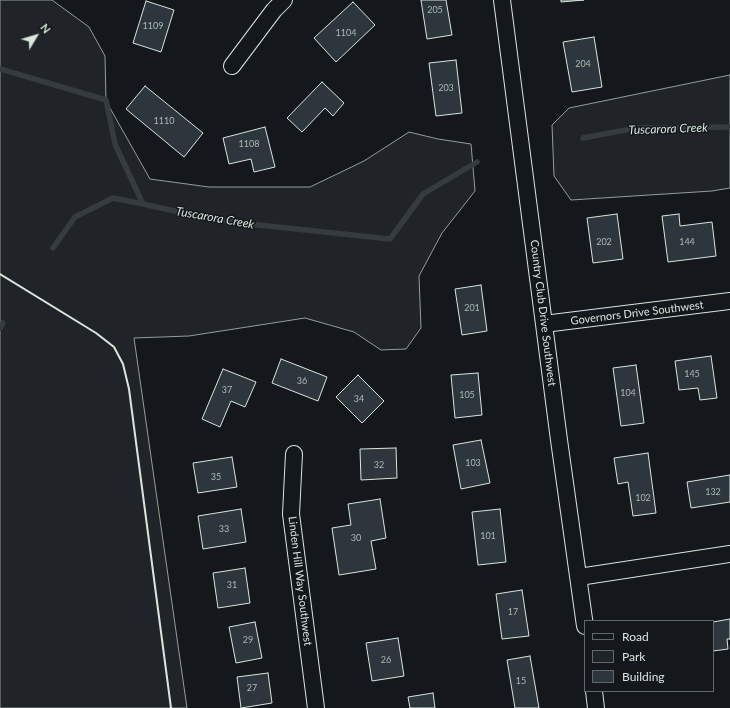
<!DOCTYPE html>
<html>
<head>
<meta charset="utf-8">
<style>
  body { margin:0 }
  #map { position:relative; width:730px; height:708px; overflow:hidden; background:#14181c; font-family:Lato,sans-serif }
  canvas { display:block }
  .legend { position:absolute; left:584px; top:620px; width:130px; height:72px; box-sizing:border-box; background:#14181c; border:1px solid #626a69; margin:0; padding:5px 7px; list-style:none; font-size:12px; color:#d8e6dc }
  .legend li { display:flex; align-items:center; gap:8px; height:20px }
  .legend b { width:20px; border:1px solid #626a69 }
  .north { position:absolute; left:16px; top:16px; width:40px; height:40px; -webkit-text-stroke:3px #14181c; paint-order:stroke; rotate:52deg; font-size:11px; font-weight:700; line-height:16px; text-align:center; color:#d8e6dc }
  .north::after { content:''; display:block; margin:auto; width:14px; height:18px; background:#d8e6dc; clip-path:polygon(50% 0,100% 100%,50% 72%,0 100%) }
</style>
</head>
<body>
<div id="map">
<canvas width="730" height="708"></canvas>
<ul class="legend">
<li><b style="height:5px;background:#14181c"></b>Road</li>
<li><b style="height:11px;background:#202428"></b>Park</li>
<li><b style="height:11px;background:#2c363c"></b>Building</li>
</ul>
<div class="north">N</div>
</div>
<script>
const ctx = document.querySelector('canvas').getContext('2d');
ctx.lineJoin = 'round';
function fillPath(path, color) { ctx.fillStyle = color; ctx.fill(path, 'evenodd'); }
const shape = rows => new Path2D(rows.map(r => 'M' + r).join(''));
function strokePath(path, color, width, dash) { ctx.strokeStyle = color; ctx.lineWidth = width; ctx.lineCap = dash ? 'butt' : 'round'; ctx.setLineDash(dash || []); ctx.stroke(path); }
function drawText(font, color, halo, rows, align = 'center') {
  ctx.font = font + ' Lato,sans-serif'; ctx.lineWidth = 3; ctx.setLineDash([]); ctx.textBaseline = 'middle'; ctx.strokeStyle = halo; ctx.fillStyle = color; for (const [text, x, y, turn = 0] of rows) {
    ctx.save(); ctx.translate(x, y); ctx.rotate((+turn || 0) * Math.PI / 180); ctx.textAlign = isNaN(turn) ? turn : align; if (halo) ctx.strokeText(text, 0, 0); ctx.fillText(text, 0, 0); ctx.restore();
  }
}
const green = shape([
  [0,0,52,0,89,27,105,56,106,101,150,179,209,187,310,187,364,161,409,132,438,139,471,144,475,191,442,233,419,276,421,328,406,349,381,350,354,332,305,318,189,336,134,338,187,708,0,708,0,0],
  [730,75,730,188,712,191,571,200,554,176,552,125,569,108,730,75]
]);
const stream = shape([
  [0,69,106,100,115,144,143,204,193,215,240,223,390,239,423,194,477,162],
  [583,138,636,128,730,127],
  [53,248,75,217,113,198,143,204],
  [0,328,3,323]
]);
const building = shape([
  [421,0,446,0,452,35,427,39,421,0],
  [561,0,584,0,561,2,561,0],
  [146,1,174,10,161,52,133,43,146,1],
  [353,2,375,25,336,62,314,38,353,2],
  [594,37,602,87,572,92,563,42,594,37],
  [456,60,462,113,436,116,429,63,456,60],
  [322,82,344,103,333,116,325,108,302,132,287,118,322,82],
  [145,86,203,133,184,157,126,109,145,86],
  [265,127,275,167,254,172,251,159,229,164,223,138,265,127],
  [617,214,623,259,593,263,587,218,617,214],
  [679,214,680,226,712,222,716,256,668,262,662,216,679,214],
  [481,285,487,331,462,335,455,289,481,285],
  [711,356,717,398,700,400,698,388,679,390,675,361,711,356],
  [281,359,327,377,318,401,272,383,281,359],
  [636,365,644,423,621,426,613,368,636,365],
  [223,369,256,382,245,407,231,401,220,427,202,419,223,369],
  [478,373,482,415,455,418,451,375,478,373],
  [358,375,384,401,362,423,336,397,358,375],
  [481,440,490,483,461,489,453,445,481,440],
  [396,448,397,478,361,480,360,449,396,448],
  [648,453,656,513,633,516,628,482,618,484,614,458,648,453],
  [232,457,237,487,198,493,193,463,232,457],
  [730,475,730,502,691,508,687,482,730,475],
  [380,499,386,538,371,541,376,569,339,575,332,528,351,525,348,504,380,499],
  [241,509,246,542,203,549,198,516,241,509],
  [500,509,506,562,478,565,472,512,500,509],
  [245,568,250,603,218,608,213,573,245,568],
  [522,590,529,636,502,639,496,594,522,590],
  [730,619,730,639,727,639,728,649,713,651,713,622,730,619],
  [255,622,262,658,236,663,229,627,255,622],
  [398,638,404,676,372,681,366,643,398,638],
  [530,656,539,708,515,708,507,660,530,656],
  [268,673,272,703,241,708,237,677,268,673],
  [433,693,435,708,410,708,408,697,433,693]
]);
const minor = shape([
  [502,0,559,440,585,626],
  [232,66,274,10,284,0],
  [544,324,730,301],
  [294,454,291,514,316,708],
  [579,577,730,554],
  [594,691,596,708]
]);
const wall = shape([
  [0,274,96,333,114,347,123,364,129,389,171,708]
]);
const numberNames = [
  ["205",435,10],
  ["1109",153,26],
  ["1104",346,33],
  ["204",583,64],
  ["203",446,88],
  ["1110",164,121],
  ["1108",249,144],
  ["202",604,242],
  ["144",687,242],
  ["201",472,308],
  ["145",692,374],
  ["36",302,381],
  ["37",227,390],
  ["104",628,393],
  ["105",467,395],
  ["34",359,399],
  ["103",473,463],
  ["32",379,465],
  ["35",216,477],
  ["132",713,492],
  ["102",643,498],
  ["33",224,529],
  ["101",488,536],
  ["30",356,538],
  ["31",232,585],
  ["17",513,612],
  ["29",248,640],
  ["26",386,660],
  ["15",521,681],
  ["27",252,688]
];
const streetNames = [
  ["Country Club Drive Southwest",543,313,83],
  ["Governors Drive Southwest",637,313,-7],
  ["Linden Hill Way Southwest",300,581,83]
];
const waterNames = [
  ["Tuscarora Creek",668,129,-2],
  ["Tuscarora Creek",215,218,10]
];
fillPath(green, '#202428');
strokePath(green, '#939e99', 1);
strokePath(stream, '#363b3e', 5.5);
fillPath(building, '#2c363c');
strokePath(building, '#d8e6dc', 1);
strokePath(minor, '#d8e6dc', 18);
strokePath(minor, '#14181c', 16);
strokePath(wall, '#d8e6dc', 2);
drawText('9px', '#adbab4', null, numberNames);
drawText('11px', '#d8e6dc', '#14181c', streetNames);
drawText('italic 12px', '#d8e6dc', '#14181c', waterNames);
</script>
</body>
</html>
